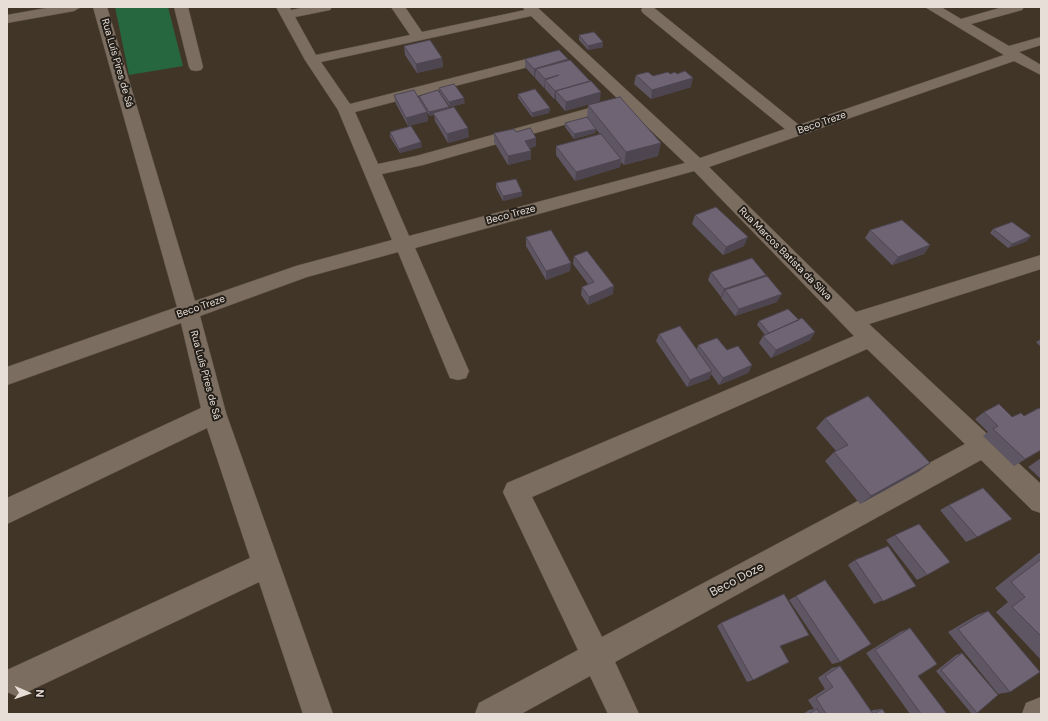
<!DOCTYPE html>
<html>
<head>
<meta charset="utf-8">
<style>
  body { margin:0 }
  #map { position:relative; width:1048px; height:721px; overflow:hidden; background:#413528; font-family:"DM Sans",sans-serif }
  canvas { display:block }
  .frame { position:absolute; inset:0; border:8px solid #e7dfd7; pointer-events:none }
  .north { position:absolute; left:8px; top:673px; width:40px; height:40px; -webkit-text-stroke:3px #231e18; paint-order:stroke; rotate:92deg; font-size:11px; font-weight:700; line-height:16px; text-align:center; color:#e7dfd7 }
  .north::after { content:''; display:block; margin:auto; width:14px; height:18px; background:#e7dfd7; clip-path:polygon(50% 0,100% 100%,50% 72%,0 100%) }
</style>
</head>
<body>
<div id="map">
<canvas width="1048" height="721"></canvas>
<div class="frame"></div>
<div class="north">N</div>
</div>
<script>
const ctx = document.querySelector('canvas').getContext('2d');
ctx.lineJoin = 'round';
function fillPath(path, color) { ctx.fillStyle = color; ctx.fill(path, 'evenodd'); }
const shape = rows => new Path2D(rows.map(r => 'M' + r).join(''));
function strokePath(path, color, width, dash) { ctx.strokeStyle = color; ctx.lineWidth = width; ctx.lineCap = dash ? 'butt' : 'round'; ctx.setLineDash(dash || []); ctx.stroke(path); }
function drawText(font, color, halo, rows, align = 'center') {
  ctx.font = font + ' "DM Sans",sans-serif'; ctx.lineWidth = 4; ctx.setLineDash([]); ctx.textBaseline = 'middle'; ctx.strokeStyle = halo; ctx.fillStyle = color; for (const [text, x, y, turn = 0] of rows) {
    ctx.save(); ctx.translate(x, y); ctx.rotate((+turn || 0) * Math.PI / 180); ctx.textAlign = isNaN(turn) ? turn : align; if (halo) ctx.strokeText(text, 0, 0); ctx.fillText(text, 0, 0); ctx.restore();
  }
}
const green = shape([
  [115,7,168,7,183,66,129,75]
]);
const minor = shape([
  [52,7,81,7,74,11,7,23,7,15,52,7],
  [93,7,107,7,195,301,296,266,392,240,338,110,305,60,276,7,290,7,291,10,306,7,332,7,330,10,295,17,316,55,410,35,391,7,405,7,422,32,525,10,522,7,537,7,700,158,785,129,643,13,641,10,643,7,653,7,799,125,1004,55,925,7,941,7,961,19,1003,7,1024,7,1022,10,971,24,1009,46,1041,37,1041,45,1019,52,1041,65,1041,75,1014,61,709,167,856,312,1041,255,1041,269,869,324,1041,484,1041,513,1032,510,981,460,615,662,639,714,608,714,590,676,521,714,475,714,479,703,578,650,503,492,507,483,854,336,694,171,415,248,469,371,466,378,458,380,450,378,447,371,398,252,307,277,200,316,226,413,333,714,303,714,259,582,27,692,16,696,7,692,7,670,250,558,207,428,7,524,7,498,201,408,181,323,7,385,7,367,177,307,93,7],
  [531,16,685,163,409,236,382,174,423,165,620,109,623,106,620,103,615,101,416,156,378,164,355,112,559,59,561,56,559,53,554,52,350,104,321,62,531,16],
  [867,349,965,444,602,637,532,497,867,349],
  [174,7,188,7,203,67,201,70,196,71,191,70,189,67,174,7],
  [1041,697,1041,714,1022,714,1026,703,1041,697]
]);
const wall = shape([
  [579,35,603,42,603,47,588,50,579,40],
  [404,46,442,58,443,67,417,73,405,55],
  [525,59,568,60,590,81,590,82,600,101,565,111,556,100,556,99,554,99,545,89,545,88,544,88,535,78,535,77,534,77,525,67],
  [636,75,691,87,651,99,634,84],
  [439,88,465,103,450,107,440,93],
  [518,94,550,108,549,113,532,117,518,98],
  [394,95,419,99,419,96,449,107,449,108,469,137,448,143,435,121,434,115,430,116,424,108,427,112,428,121,408,126,396,104],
  [588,105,658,156,624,165,621,162,620,167,575,181,556,155,556,146,600,134,596,129,595,133,574,139,565,127,565,123,587,117],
  [390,132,422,147,400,153,390,137],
  [516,132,536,138,536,146,530,148,531,151,531,159,508,165,494,142,494,133],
  [496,183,522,196,503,201,496,188],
  [695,215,744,246,723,255,692,224],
  [993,229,1027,241,1008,248,990,233],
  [870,230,930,245,924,254,892,265,865,238],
  [526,237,570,271,546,280,526,246],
  [574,256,613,294,588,305,581,295,582,287,588,284,573,264],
  [711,272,765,277,777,302,735,316,721,298,722,297,721,297,708,280],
  [799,320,815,332,810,340,771,358,759,343,763,336,765,335,757,325,759,321],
  [659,334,697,349,698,345,727,350,752,365,748,373,719,385,711,374,709,379,687,387,656,341],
  [1041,339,1041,347,1036,342],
  [984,412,1041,450,1014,466,983,436,988,432,975,419],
  [825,418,930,463,918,472,860,504,825,461,834,452,836,451,816,428],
  [1041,458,1041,479,1028,467],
  [949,505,977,537,966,542,940,510],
  [895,535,927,575,917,580,886,540],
  [1039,553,1041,553,1041,660,996,612,1008,602,995,588],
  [855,560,916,586,874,604,848,565],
  [825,580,840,662,832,664,789,600],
  [988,611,1010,692,998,694,948,632,977,615],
  [721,623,781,646,753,680,747,682,717,626],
  [910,628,918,676,947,714,910,714,866,653,900,632],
  [962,653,977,713,971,713,936,671,956,655],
  [840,666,871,711,873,710,882,709,886,714,803,714,809,710,814,709,808,700,825,689,818,678,832,668]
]);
const shadedWall = shape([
  [603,42,603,47,588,50,588,46],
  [442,58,443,67,417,73,416,64],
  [568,59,567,68,536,69,535,77,534,77,534,69],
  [559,75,545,80,545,88,544,88,545,79],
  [693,78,691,87,651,99,652,90],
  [590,81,589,90,556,91,556,99,554,99,555,91],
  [601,92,600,101,565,111,566,102],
  [464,98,465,103,450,107,449,102],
  [449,107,449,111,433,113,434,115,430,116,429,112],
  [550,108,549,113,532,117,532,113],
  [427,112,428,121,408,126,406,118],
  [468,128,469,137,448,143,447,134],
  [596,129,595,133,574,139,574,134],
  [536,138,536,146,525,149,525,141],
  [421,142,422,147,400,153,399,149],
  [661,143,658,156,624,165,626,152],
  [531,151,531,159,508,165,508,156],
  [621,159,620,167,575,181,576,172],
  [522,192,522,196,503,201,503,196],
  [1031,236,1027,241,1008,248,1012,244],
  [748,237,744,246,723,255,726,247],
  [930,245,924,254,892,265,898,257],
  [571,263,570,271,546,280,546,271],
  [766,275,762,283,725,290,722,297,721,297,724,289],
  [614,286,613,294,588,305,589,297],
  [782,294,777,302,735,316,739,309],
  [815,332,810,340,771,358,776,350],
  [752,365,748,373,719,385,723,378],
  [712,371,709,379,687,387,690,380],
  [930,463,918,472,860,504,871,496]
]);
const building = shape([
  [594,32,603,42,588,46,579,35,594,32],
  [430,40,442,58,416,64,404,46,430,40],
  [559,50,568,59,534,69,525,59,559,50],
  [570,60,590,81,555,91,545,80,559,75,545,79,536,69,570,60],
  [685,71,693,78,652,90,636,75,648,72,653,76,668,72,670,74,675,72,677,74,685,71],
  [591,81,601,92,566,102,556,91,591,81],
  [454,84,464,98,449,102,439,88,454,84],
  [535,89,550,108,532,113,518,94,535,89],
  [414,90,427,112,406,118,394,95,414,90],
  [438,90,449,107,429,112,419,96,438,90],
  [620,97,661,143,626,152,588,105,620,97],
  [454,107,468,128,447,134,433,113,454,107],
  [587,117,596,129,574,134,565,123,587,117],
  [411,126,421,142,399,149,390,132,411,126],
  [530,128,536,138,525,141,531,151,508,156,494,133,514,129,516,132,530,128],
  [601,134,621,159,576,172,556,146,601,134],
  [516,179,522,192,503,196,496,183,516,179],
  [716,207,748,237,726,247,695,215,716,207],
  [902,220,930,245,898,257,870,230,902,220],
  [1012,222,1031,236,1012,244,993,229,1012,222],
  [551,230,571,263,546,271,526,237,551,230],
  [587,251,614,286,589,297,582,287,594,282,574,256,587,251],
  [752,258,766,275,724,289,711,272,752,258],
  [767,276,782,294,739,309,725,290,767,276],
  [788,309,799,320,769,333,759,321,788,309],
  [802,318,815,332,776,350,763,336,802,318],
  [680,326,712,371,690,380,659,334,680,326],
  [717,338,727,350,738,346,752,365,723,378,698,345,717,338],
  [868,396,930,463,871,496,834,452,848,445,825,418,868,396],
  [999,404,1012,417,1021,413,1024,416,1039,408,1041,409,1041,450,1025,459,993,429,998,426,984,412,999,404],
  [983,488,1012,519,977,537,949,505,983,488],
  [919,524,950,562,927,575,895,535,919,524],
  [888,546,916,586,883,601,855,560,888,546],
  [1041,559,1041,636,1012,607,1025,597,1011,582,1041,559],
  [825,580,871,644,840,662,796,596,825,580],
  [784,594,809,635,780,646,789,662,753,680,721,623,784,594],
  [988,611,1040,672,1010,692,958,629,988,611],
  [910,628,937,664,918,676,947,714,921,714,875,650,910,628],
  [962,653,998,695,977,713,941,670,962,653],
  [840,666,873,714,826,714,816,698,833,687,825,676,840,666],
  [817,709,820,714,809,714,817,709],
  [882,709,886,714,874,714,882,709]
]);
const streetNames = [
  ["Rua Luís Pires de Sá",117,63,74],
  ["Beco Treze",822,123,-19],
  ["Beco Treze",511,215,-15],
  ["Rua Marcos Batista da Silva",785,254,45],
  ["Beco Treze",201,307,-19],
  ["Rua Luís Pires de Sá",205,375,75]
];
const nearStreetnames = [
  ["Beco Doze",737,580,-28]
];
fillPath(green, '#26673f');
strokePath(minor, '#5d5348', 1);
fillPath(minor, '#7b6d5f');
fillPath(wall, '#5f5664');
fillPath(shadedWall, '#4d4651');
fillPath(building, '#6e6474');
strokePath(building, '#4d4651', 1);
drawText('10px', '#e7dfd7', '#231e18', streetNames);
drawText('12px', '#e7dfd7', '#231e18', nearStreetnames);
</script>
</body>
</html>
